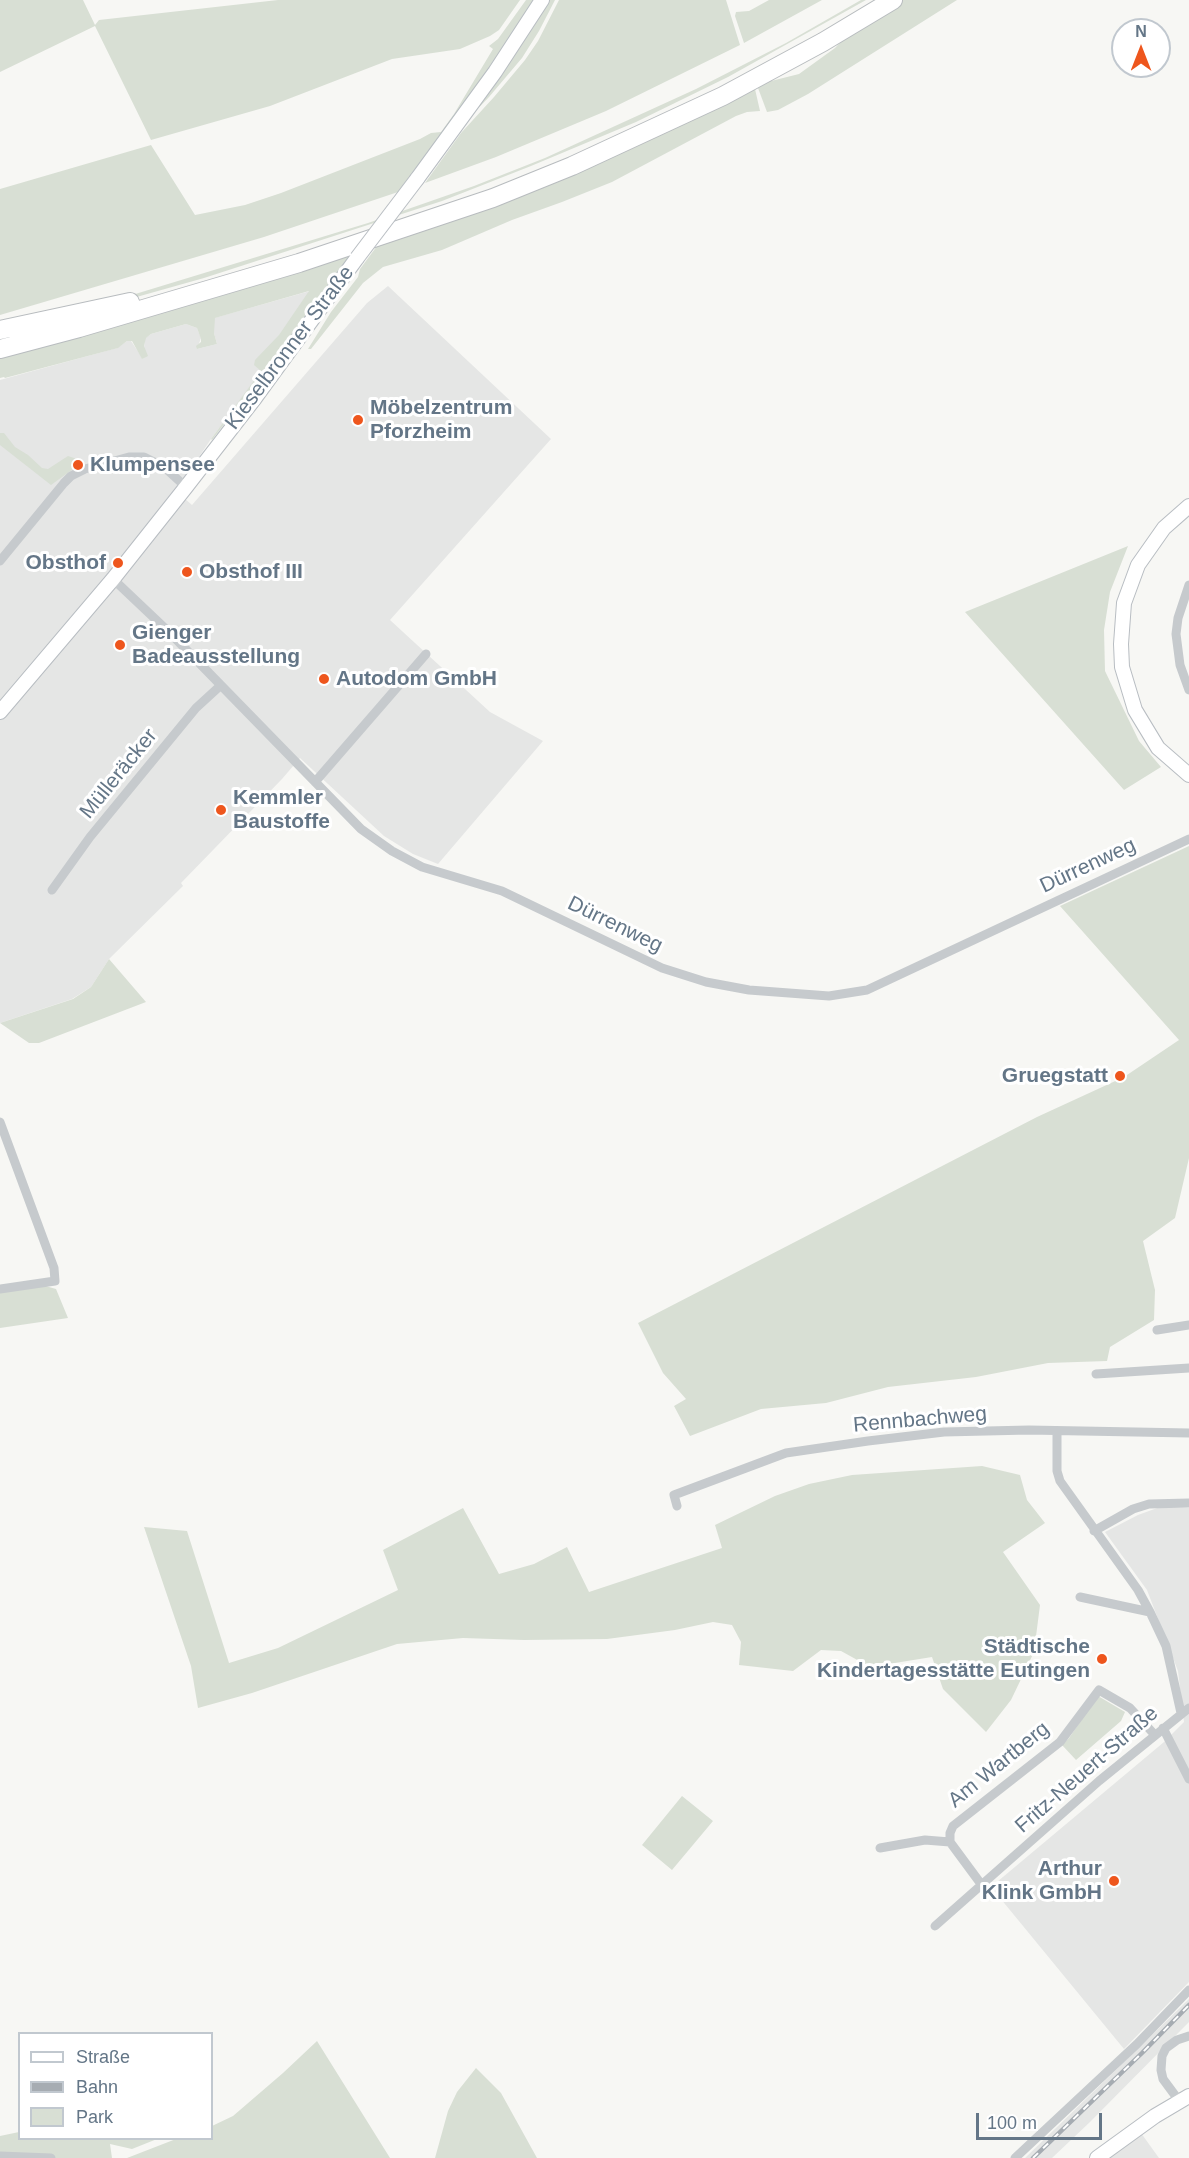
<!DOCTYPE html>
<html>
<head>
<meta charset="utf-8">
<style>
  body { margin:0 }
  #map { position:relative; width:1189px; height:2158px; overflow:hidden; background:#f7f7f4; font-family:Helvetica,sans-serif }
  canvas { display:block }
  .legend { position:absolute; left:18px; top:2032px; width:195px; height:108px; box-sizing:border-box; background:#fff; border:2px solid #c1c8cf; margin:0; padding:8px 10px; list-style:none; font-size:18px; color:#647687 }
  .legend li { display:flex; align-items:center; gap:12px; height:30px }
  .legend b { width:30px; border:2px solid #c1c8cf }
  .north { position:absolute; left:1111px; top:18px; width:60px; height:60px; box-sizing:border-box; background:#fff; border:2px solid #c1c8cf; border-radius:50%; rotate:0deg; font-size:16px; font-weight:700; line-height:24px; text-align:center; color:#647687 }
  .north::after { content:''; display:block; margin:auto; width:21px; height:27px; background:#ee561d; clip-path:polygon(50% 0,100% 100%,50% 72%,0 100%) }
  .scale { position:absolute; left:976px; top:2113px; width:126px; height:27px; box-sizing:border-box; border:3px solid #647687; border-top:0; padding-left:8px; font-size:18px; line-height:21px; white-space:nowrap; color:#647687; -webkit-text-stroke:4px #fff; paint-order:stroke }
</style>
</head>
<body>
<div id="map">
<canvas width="1189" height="2158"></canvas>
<ul class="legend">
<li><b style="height:8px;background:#fff"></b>Straße</li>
<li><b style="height:8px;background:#a6acb2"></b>Bahn</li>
<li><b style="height:16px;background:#d8dfd4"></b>Park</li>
</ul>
<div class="north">N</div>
<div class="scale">100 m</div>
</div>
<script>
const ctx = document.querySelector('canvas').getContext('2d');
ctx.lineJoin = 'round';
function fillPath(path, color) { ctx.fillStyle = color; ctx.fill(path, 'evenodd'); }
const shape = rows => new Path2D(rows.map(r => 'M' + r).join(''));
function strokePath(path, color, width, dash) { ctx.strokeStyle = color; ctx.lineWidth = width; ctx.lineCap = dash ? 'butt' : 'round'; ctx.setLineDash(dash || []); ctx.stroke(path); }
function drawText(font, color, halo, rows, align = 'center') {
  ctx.font = font + ' Helvetica,sans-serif'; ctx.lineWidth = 6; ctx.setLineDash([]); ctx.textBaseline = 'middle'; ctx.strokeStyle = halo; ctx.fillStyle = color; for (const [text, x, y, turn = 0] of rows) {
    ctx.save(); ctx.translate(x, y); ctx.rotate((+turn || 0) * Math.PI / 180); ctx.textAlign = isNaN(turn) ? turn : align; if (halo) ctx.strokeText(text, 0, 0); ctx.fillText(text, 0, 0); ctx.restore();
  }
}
const built = shape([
  [388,286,551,439,390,620,490,712,543,741,438,864,413,854,384,836,300,758,282,779,181,883,183,886,109,959,91,987,72,999,0,1023,0,380,117,348,127,341,131,341,143,359,145,338,151,334,186,324,197,328,201,338,197,349,217,344,214,333,214,318,310,291,259,368,262,371,211,439,176,491,192,505,367,303],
  [1160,1507,1189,1508,1189,1982,1124,2049,991,1887,1164,1742,1184,1722,1178,1671,1147,1590,1105,1532,1138,1515],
  [1189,1999,1189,2022,1090,2122,1052,2158,1025,2158],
  [1141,2133,1159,2158,1110,2158]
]);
const green = shape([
  [0,0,83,0,95,25,99,20,278,0,520,0,499,30,490,36,460,49,392,59,270,106,151,140,95,26,0,72],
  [526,0,538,0,508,47,398,192,264,237,0,315,0,189,151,145,195,215,245,205,281,193,420,139,431,133,441,132,454,114,493,49,489,46,498,39],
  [547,0,555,0,539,31,522,58,489,97,466,121],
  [559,0,726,0,740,45,606,111,496,157,425,183,461,133,494,97,525,60,538,41],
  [769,0,822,0,744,43,735,16,736,12,749,11],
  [861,0,866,0,728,77,636,122,531,166,442,201,204,278,133,298,132,295,368,223,474,186,545,158,696,89,786,43],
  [902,0,957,0,808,94,778,110,767,112,758,88,755,89,760,111,747,112,736,116,612,182,562,202,512,220,442,250,383,267,363,283,311,349,308,349,331,312,358,277,360,269,380,242,767,77,771,81,799,74,835,48,850,32],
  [355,251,333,279,334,282,251,394,242,401,212,440,211,439,261,371,254,365,255,360,279,335,309,291,215,318,214,333,217,344,197,349,196,346,201,342,201,339,197,328,186,324,151,334,146,338,144,346,148,356,142,359,132,341,127,341,118,348,5,378,4,377,0,378,0,358],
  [0,433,4,433,15,447,28,455,42,468,48,469,68,456,77,459,80,464,51,485,0,445],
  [1128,546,1110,592,1104,630,1105,671,1139,741,1161,767,1124,790,965,612],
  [1189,846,1189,1158,1175,1218,1143,1241,1155,1290,1154,1320,1110,1347,1107,1361,1048,1363,976,1377,888,1387,826,1403,761,1409,690,1436,674,1406,686,1399,663,1373,638,1323,1037,1117,1124,1077,1179,1040,1060,906],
  [109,959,146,1002,39,1043,29,1043,0,1023,73,999,91,987],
  [42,1285,56,1289,68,1318,0,1328,0,1291],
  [982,1466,1020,1475,1027,1500,1045,1523,1003,1552,1040,1605,1034,1652,1011,1700,986,1732,943,1689,932,1657,870,1667,841,1651,821,1650,793,1671,739,1665,741,1642,732,1625,713,1622,675,1630,607,1639,524,1640,463,1638,397,1644,252,1693,198,1708,191,1666,144,1527,187,1531,229,1663,278,1648,398,1590,383,1550,463,1508,499,1574,534,1564,567,1547,589,1592,722,1548,715,1525,775,1496,809,1484,852,1475],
  [1098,1696,1125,1712,1121,1721,1076,1760,1062,1745,1069,1738],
  [682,1796,713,1821,672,1870,642,1845],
  [317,2041,390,2158,127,2158,176,2139,212,2138,212,2126,233,2116,283,2073],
  [476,2068,501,2093,537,2158,435,2158,448,2111,457,2092],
  [19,2132,20,2138,157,2139,132,2149,110,2144,112,2158,0,2158,0,2136]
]);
const street = shape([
  [0,561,64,483,71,476,85,469,129,457,144,457,164,467,186,487],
  [113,579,170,633,361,829,392,851,422,867,502,891,662,968,706,982,749,990,829,996,867,990,1189,839],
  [1189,585,1178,618,1176,634,1180,665,1189,690],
  [315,782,426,654],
  [52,890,90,837,196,708,220,686],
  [0,1122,54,1268,55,1281,0,1289],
  [1157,1330,1189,1325],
  [1096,1374,1189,1368],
  [1057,1431,1057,1471,1060,1481,1138,1590,1150,1612,1166,1646,1181,1713],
  [677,1506,674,1495,786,1453,868,1441,944,1432,1029,1430,1189,1433],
  [1094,1531,1133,1509,1149,1504,1189,1503],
  [1080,1597,1150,1612],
  [1163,1728,1189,1779],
  [880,1848,925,1840,950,1842],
  [981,1884,950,1842,950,1833,953,1826,1060,1742,1099,1690,1130,1708,1154,1734],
  [935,1926,1099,1781,1189,1708],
  [1180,2102,1163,2079,1161,2070,1162,2056,1166,2048,1177,2040,1189,2036],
  [0,2156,51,2158],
  [1015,2158,1137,2044,1189,1990]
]);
const secondary = shape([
  [417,179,495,72,542,0],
  [1189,506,1164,528,1138,565,1124,603,1121,644,1122,667,1135,710,1158,748,1189,775],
  [0,712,113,579,186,487,255,398,357,258],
  [1097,2158,1155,2116,1189,2096]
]);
const highway = shape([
  [0,330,130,302],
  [0,349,79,328,299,263,493,198,572,166,723,96,823,42,893,0]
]);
const rail = shape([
  [1033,2158,1142,2053,1189,2005]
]);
const secondaryBridge = shape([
  [357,258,417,179]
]);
const markers = [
  [358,420,6,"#ee561d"],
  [78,465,6,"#ee561d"],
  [118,563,6,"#ee561d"],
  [187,572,6,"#ee561d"],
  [120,645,6,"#ee561d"],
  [324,679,6,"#ee561d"],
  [221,810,6,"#ee561d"],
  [1120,1076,6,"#ee561d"],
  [1102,1659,6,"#ee561d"],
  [1114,1881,6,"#ee561d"]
];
const streetNames = [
  ["Kieselbronner Straße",290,348,-53],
  ["Mülleräcker",119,774,-51],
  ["Dürrenweg",1088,866,-25],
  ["Dürrenweg",615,925,26],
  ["Rennbachweg",920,1420,-5],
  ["Am Wartberg",999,1765,-39],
  ["Fritz-Neuert-Straße",1087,1770,-41]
];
const poiNames = [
  ["Möbelzentrum",370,408],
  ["Pforzheim",370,432],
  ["Klumpensee",90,465],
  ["Obsthof",106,563,"right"],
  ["Obsthof III",199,572],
  ["Gienger",132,633],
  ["Badeausstellung",132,657],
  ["Autodom GmbH",336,679],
  ["Kemmler",233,798],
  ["Baustoffe",233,822],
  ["Gruegstatt",1108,1076,"right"],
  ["Städtische",1090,1647,"right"],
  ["Kindertagesstätte Eutingen",1090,1671,"right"],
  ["Arthur",1102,1869,"right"],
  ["Klink GmbH",1102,1893,"right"]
];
fillPath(built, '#e5e6e5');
fillPath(green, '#d8dfd4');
strokePath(secondary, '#b8bdc2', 16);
strokePath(highway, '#b8bcbf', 20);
strokePath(street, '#c6cacd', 9);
strokePath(secondary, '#fff', 14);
strokePath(highway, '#fff', 18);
strokePath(rail, '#a6acb2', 4.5);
strokePath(rail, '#fff', 2, [7]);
strokePath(secondaryBridge, '#b8bdc2', 16, []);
strokePath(secondaryBridge, '#fff', 14);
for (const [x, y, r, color] of markers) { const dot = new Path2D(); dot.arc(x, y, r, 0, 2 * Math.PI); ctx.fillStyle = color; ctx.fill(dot); strokePath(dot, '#fff', 2); }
drawText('21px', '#647687', '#fff', streetNames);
drawText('bold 21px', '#647687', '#fff', poiNames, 'left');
</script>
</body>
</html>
